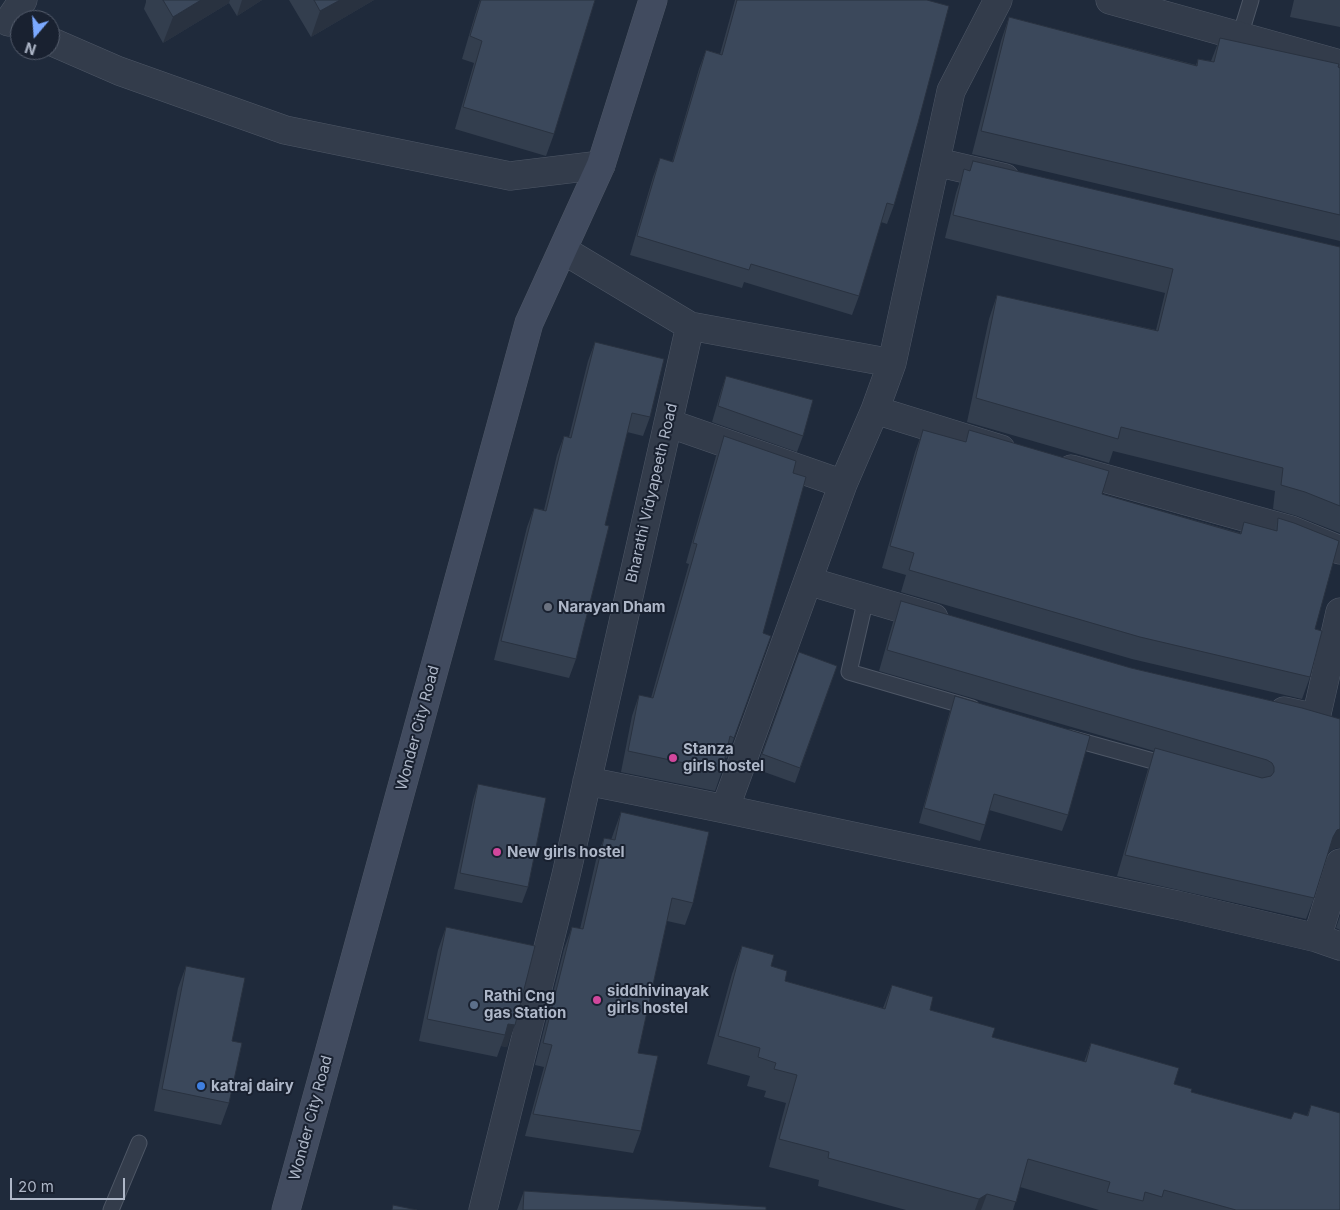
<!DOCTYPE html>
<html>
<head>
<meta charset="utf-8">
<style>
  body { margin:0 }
  #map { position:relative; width:1340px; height:1210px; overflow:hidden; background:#1f2a3b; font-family:Inter,sans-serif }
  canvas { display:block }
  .north { position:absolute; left:10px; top:10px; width:50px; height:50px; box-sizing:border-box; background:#192130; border:1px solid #555d6d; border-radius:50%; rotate:198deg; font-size:14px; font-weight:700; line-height:20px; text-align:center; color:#aeb7c8 }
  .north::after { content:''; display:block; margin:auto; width:18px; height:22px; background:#7ba9ff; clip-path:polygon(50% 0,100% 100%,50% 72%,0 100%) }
  .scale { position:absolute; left:10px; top:1178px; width:115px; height:22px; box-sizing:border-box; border:2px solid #aeb7c8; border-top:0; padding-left:6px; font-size:15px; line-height:18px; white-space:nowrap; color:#aeb7c8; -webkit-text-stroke:4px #192130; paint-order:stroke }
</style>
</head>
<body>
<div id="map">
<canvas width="1340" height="1210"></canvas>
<div class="north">N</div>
<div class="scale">20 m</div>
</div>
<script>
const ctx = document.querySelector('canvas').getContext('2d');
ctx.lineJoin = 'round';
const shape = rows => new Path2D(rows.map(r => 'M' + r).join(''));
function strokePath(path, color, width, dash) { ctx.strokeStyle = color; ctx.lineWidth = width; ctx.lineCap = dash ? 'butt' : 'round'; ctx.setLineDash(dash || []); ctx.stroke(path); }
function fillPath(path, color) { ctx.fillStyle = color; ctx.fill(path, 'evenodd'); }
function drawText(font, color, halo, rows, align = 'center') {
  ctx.font = font + ' Inter,sans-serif'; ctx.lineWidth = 4; ctx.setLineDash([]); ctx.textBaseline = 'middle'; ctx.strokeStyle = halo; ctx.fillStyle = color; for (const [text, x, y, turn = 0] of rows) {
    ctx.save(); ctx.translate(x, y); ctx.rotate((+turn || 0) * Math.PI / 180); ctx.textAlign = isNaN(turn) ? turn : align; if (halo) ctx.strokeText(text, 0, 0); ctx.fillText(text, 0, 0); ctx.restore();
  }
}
const lane = shape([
  [1240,36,1251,0],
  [866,598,849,672,972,708],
  [1070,738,1171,766],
  [111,1210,139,1143]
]);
const street = shape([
  [1110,0,1340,64],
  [8,22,23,0],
  [50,41,119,71,285,130,510,176,601,165],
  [936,162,1005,178],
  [690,326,892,363],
  [875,410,1001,449],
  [668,423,843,484],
  [1071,469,1291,530,1340,550],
  [808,581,934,618],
  [1284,711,1316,718,1340,612],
  [587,781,725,809,1177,905,1317,938,1340,946],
  [725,809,843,484,875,410,892,363,951,91,998,0],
  [1317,938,1340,863],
  [483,1210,566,875,690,326,563,250]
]);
const secondary = shape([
  [286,1210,529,323,601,165,653,0]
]);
const wall = shape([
  [146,0,262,0,237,16,229,3,163,43,144,9,146,2],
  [289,0,374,0,311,37],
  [480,0,595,0,554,134,546,156,455,129,474,63,462,59,475,15],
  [735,0,927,0,894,205,887,224,881,222,859,296,852,315,744,282,742,288,630,255,653,177,660,158,672,162,699,69,706,50,720,54],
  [1294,0,1340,0,1340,27,1290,17],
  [1009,17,1196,65,1198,59,1211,61,1220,38,1340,68,1340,241,972,154,1001,41],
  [973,161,1340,247,1340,533,1297,516,1273,509,1275,491,1113,451,1109,463,967,422,989,319,997,295,1156,330,1165,293,945,238,956,193,964,169,969,171],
  [595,342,650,417,643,436,627,432,605,525,576,659,569,678,494,660,527,527,534,508,544,510,557,455,564,436,569,437,588,361],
  [726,376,803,436,797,452,712,422,721,391],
  [923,430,964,442,969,430,1102,494,1240,533,1244,522,1274,530,1278,518,1315,629,1310,677,1302,699,1132,659,901,592,906,575,882,568,915,452],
  [724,436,793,473,734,738,727,758,725,758,722,771,715,791,621,772,632,716,639,695,651,698,689,564,686,563,716,456],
  [901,601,1131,668,1302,708,1336,848,1330,851,1327,855,1314,898,1306,919,1117,876,1148,769,1154,751,879,671,893,622],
  [799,652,837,666,795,783,756,769],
  [955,696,1068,815,1062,831,989,810,985,825,980,841,919,823,950,711],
  [478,784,528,887,522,903,454,889,473,800],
  [621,812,693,903,685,925,667,921,638,1053,641,1131,633,1153,525,1136,544,1067,535,1065,564,949,572,927,580,929,596,860,604,838,611,840],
  [1340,916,1340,930,1336,928],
  [446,927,535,946,507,1047,501,1046,497,1057,419,1041,438,950],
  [742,946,771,966,785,981,883,1008,892,985,930,1010,992,1037,1084,1062,1091,1043,1174,1084,1191,1092,1291,1119,1307,1116,1311,1105,1340,1210,1099,1210,1020,1187,1013,1210,906,1210,818,1186,819,1180,769,1167,786,1103,764,1097,766,1091,747,1086,750,1076,707,1064,732,974],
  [186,966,232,1041,229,1103,221,1125,154,1111,178,988],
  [524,1191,766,1210,517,1210]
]);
const shadedWall = shape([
  [201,0,230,0,229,3,163,43,173,17],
  [242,0,262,0,237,16],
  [340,0,374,0,311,37,320,11],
  [1340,829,1340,848,1336,848,1330,851,1325,858,1333,837,1337,830],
  [508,1024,515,1025,507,1047,501,1046,505,1035],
  [987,1194,981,1210,975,1210,979,1199]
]);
const building = shape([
  [163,0,201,0,173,17,163,0],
  [314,0,340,0,320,11,314,0],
  [481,0,595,0,554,134,463,107,482,41,470,36,481,0],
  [737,0,927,0,949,6,918,123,894,205,887,203,859,296,751,264,749,270,637,236,660,158,673,162,706,50,722,55,737,0],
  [1009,17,1197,66,1198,59,1214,62,1220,38,1339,64,1338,67,1340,68,1340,215,981,131,1009,17],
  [973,161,1340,247,1340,506,1305,492,1281,485,1283,468,1121,427,1118,439,976,398,997,295,1158,331,1173,269,953,215,964,169,970,171,973,161],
  [595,342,664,359,650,417,632,413,605,525,609,526,576,659,501,641,534,508,546,511,564,436,571,438,595,342],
  [726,376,813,400,803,436,718,406,726,376],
  [923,430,966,442,969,430,1109,471,1102,494,1241,534,1244,522,1277,531,1278,518,1294,523,1339,541,1315,629,1322,631,1310,677,1140,637,909,570,914,553,890,546,923,430],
  [724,436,796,461,793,473,806,477,763,633,771,636,734,738,730,736,722,771,628,751,639,695,653,698,697,544,693,543,724,436],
  [901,601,1131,668,1302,708,1340,719,1340,829,1337,830,1333,837,1314,898,1125,855,1155,748,1262,778,1271,776,1274,772,1274,767,1272,763,1267,760,887,650,901,601],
  [799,652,837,666,800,768,762,754,799,652],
  [955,696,1090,736,1068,815,994,794,985,825,924,808,955,696],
  [478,784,546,798,528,887,460,873,478,784],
  [621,812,709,832,693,903,672,898,638,1053,658,1056,641,1131,533,1114,552,1045,543,1043,572,927,583,929,604,838,615,840,621,812],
  [446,927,535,946,515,1025,508,1024,505,1035,427,1019,446,927],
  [742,946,774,955,771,966,787,971,785,981,885,1009,892,985,933,997,930,1010,995,1028,992,1037,1086,1062,1091,1043,1179,1068,1174,1084,1192,1089,1191,1092,1291,1119,1294,1112,1308,1116,1311,1105,1340,1113,1340,1210,1236,1210,1164,1190,1162,1197,1145,1192,1143,1201,1107,1192,1110,1182,1028,1159,1016,1202,987,1194,979,1199,828,1158,829,1152,779,1139,797,1075,774,1069,776,1063,758,1057,760,1048,718,1036,742,946],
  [186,966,245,978,232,1041,242,1043,229,1103,162,1089,186,966],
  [524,1191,766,1207,766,1210,523,1210,524,1191],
  [393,1205,417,1210,392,1210,393,1205]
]);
const markers = [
  [548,607,5,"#6b7280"],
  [673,758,5,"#d1479c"],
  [497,852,5,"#d1479c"],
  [597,1000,5,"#d1479c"],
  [474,1005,5,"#5c6f8a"],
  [201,1086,5,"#3f7fe0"]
];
const streetNames = [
  ["Bharathi Vidyapeeth Road",652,493,-77],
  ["Wonder City Road",418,728,-75],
  ["Wonder City Road",311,1118,-75]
];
const poiNames = [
  ["Narayan Dham",558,607],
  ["Stanza",683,749],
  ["girls hostel",683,766],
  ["New girls hostel",507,852],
  ["siddhivinayak",607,991],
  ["girls hostel",607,1008],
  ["Rathi Cng",484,996],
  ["gas Station",484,1013],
  ["katraj dairy",211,1086]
];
strokePath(lane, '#4e5766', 17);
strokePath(street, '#4e5766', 29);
strokePath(secondary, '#4e5766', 29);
strokePath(lane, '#333c4b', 15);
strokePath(street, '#333c4b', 28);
strokePath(secondary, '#414b5f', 28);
fillPath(wall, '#333e4e');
fillPath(shadedWall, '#293240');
fillPath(building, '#3b485b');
strokePath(building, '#293240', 1);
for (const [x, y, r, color] of markers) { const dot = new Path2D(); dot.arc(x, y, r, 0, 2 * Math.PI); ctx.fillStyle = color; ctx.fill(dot); strokePath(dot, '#192130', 2); }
drawText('15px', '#aeb7c8', '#192130', streetNames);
drawText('bold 15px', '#aeb7c8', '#192130', poiNames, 'left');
</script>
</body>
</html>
